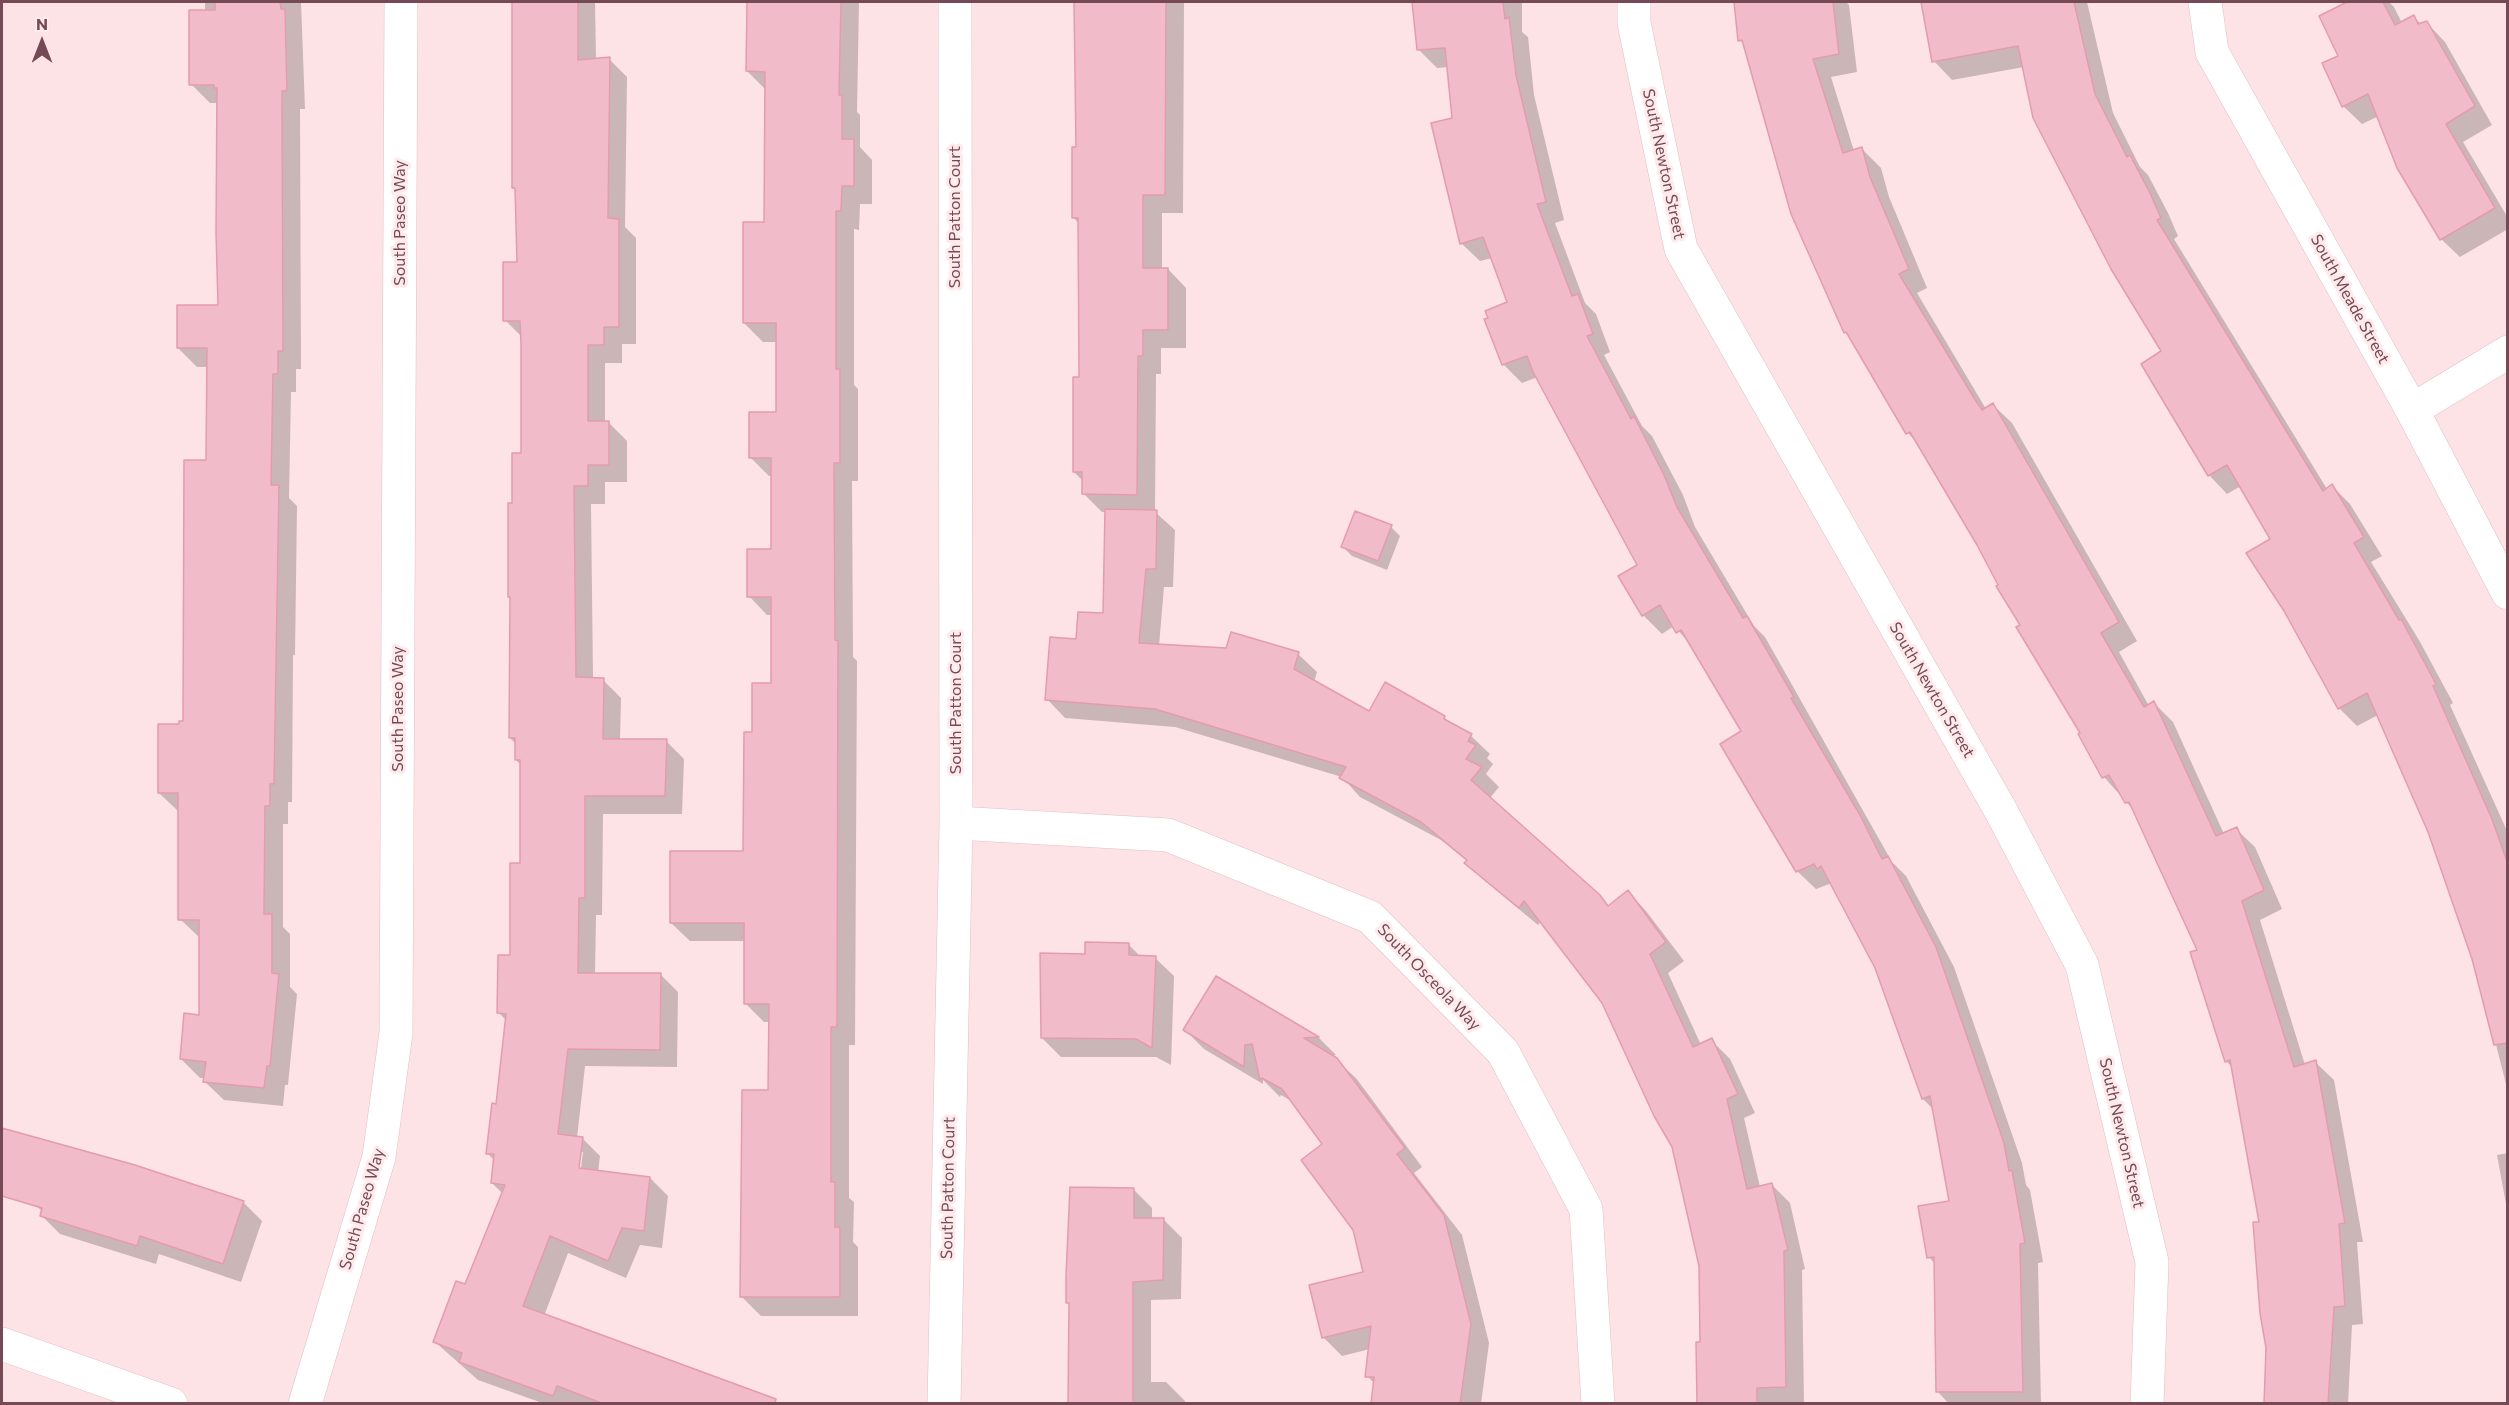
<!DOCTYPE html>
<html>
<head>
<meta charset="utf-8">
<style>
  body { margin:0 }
  #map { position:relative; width:2509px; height:1405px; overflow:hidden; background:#fde3e5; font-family:Commissioner,sans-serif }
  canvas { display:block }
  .frame { position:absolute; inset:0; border:3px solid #754956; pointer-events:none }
  .north { position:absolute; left:12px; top:12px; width:60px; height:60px; -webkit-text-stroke:4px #ffeaeb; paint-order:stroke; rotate:0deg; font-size:16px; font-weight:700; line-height:24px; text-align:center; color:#754956 }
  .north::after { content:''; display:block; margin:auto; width:21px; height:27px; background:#754956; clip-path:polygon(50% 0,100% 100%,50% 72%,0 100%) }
</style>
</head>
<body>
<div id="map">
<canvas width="2509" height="1405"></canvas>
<div class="frame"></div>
<div class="north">N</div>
</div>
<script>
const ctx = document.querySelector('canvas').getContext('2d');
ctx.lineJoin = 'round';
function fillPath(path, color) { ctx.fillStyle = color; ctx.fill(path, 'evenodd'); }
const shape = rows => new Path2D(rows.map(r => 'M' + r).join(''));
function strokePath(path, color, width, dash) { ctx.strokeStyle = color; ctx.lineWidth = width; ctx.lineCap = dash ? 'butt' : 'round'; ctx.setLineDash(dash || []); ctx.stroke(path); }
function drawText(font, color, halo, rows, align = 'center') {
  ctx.font = font + ' Commissioner,sans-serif'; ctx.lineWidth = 6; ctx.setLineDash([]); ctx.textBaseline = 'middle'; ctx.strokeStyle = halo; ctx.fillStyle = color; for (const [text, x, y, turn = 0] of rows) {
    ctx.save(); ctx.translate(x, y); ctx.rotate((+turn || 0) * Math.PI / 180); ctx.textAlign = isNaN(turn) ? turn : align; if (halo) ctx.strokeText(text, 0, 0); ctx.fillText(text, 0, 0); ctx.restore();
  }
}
const shadow = shape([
  [205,2,301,2,305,109,300,109,301,369,296,369,296,392,291,392,289,498,297,506,295,655,293,655,292,802,288,802,288,824,283,824,283,927,290,934,290,987,297,994,288,1085,285,1085,283,1106,224,1100,205,1082,205,1078,200,1078,181,1059,200,1016,200,938,180,919,178,811,159,793,181,725,184,723,207,461,208,367,197,367,178,348,220,307,218,103,210,103,191,84,205,12],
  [513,2,595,2,596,60,609,59,627,77,625,227,636,238,636,344,622,344,622,363,605,363,605,423,609,423,627,441,627,482,605,482,605,504,591,504,593,679,603,680,621,698,620,741,666,741,684,759,682,814,603,814,602,915,596,915,595,974,660,974,678,992,677,1067,585,1066,577,1138,582,1138,600,1156,598,1172,650,1178,668,1196,662,1248,640,1245,626,1278,568,1253,544,1316,758,1404,545,1404,478,1380,435,1342,466,1286,503,1194,492,1183,495,1161,488,1154,497,1106,507,1021,499,1013,511,957,521,864,521,765,516,760,516,744,510,738,512,599,510,597,514,505,523,454,523,338,505,320,518,264,517,191,513,187],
  [580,1152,583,1152,580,1176,577,1176],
  [748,2,859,2,857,112,860,115,860,147,872,160,872,204,860,204,859,230,854,229,854,385,858,389,858,481,852,481,853,657,857,661,855,1045,849,1045,849,1198,854,1202,853,1242,858,1247,858,1316,761,1316,742,1297,769,1091,770,1022,764,1022,745,1003,745,941,690,941,671,923,744,853,753,734,772,684,772,615,767,615,749,596,773,550,773,476,769,476,750,457,777,413,777,342,763,342,744,323,765,224,766,90,747,71],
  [1076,2,1184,2,1183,213,1162,213,1162,269,1168,269,1186,288,1186,348,1161,348,1161,374,1156,374,1155,512,1175,530,1173,587,1164,587,1159,646,1298,654,1317,672,1314,682,1370,713,1444,717,1452,725,1471,736,1490,754,1487,758,1493,764,1486,774,1499,787,1490,798,1609,907,1628,892,1646,911,1684,961,1668,973,1701,1045,1711,1040,1730,1059,1755,1113,1744,1118,1760,1187,1772,1185,1790,1203,1805,1269,1802,1270,1804,1404,1699,1404,1702,1344,1701,1266,1673,1146,1603,1002,1541,921,1538,925,1485,881,1466,863,1468,862,1441,840,1360,797,1342,777,1175,727,1065,718,1047,699,1078,641,1104,615,1106,512,1102,512,1083,493,1083,481,1074,472,1080,379,1079,224,1074,218,1077,149],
  [1414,2,1522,2,1522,32,1528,37,1534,95,1564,220,1555,223,1585,303,1596,314,1610,352,1604,355,1642,426,1652,436,1683,495,1695,527,1754,626,1765,637,1892,862,1906,876,1954,967,2022,1163,2026,1185,2030,1190,2043,1262,2038,1263,2041,1404,1949,1404,1938,1392,1935,1264,1929,1257,1950,1202,1933,1109,1923,1099,1876,967,1832,883,1816,889,1797,871,1743,731,1692,646,1674,626,1662,634,1643,615,1620,576,1639,565,1538,377,1522,383,1503,364,1509,303,1492,258,1480,261,1461,243,1448,67,1437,68,1418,49],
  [1735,2,1846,2,1849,5,1857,72,1831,77,1854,151,1862,149,1881,168,1889,197,1927,288,1917,293,1986,409,1993,405,2012,423,2137,641,2119,652,2149,706,2154,703,2173,722,2224,834,2236,829,2255,847,2282,909,2260,920,2305,1065,2315,1062,2334,1080,2363,1242,2357,1242,2363,1324,2352,1325,2348,1404,2266,1404,2268,1347,2261,1223,2233,1068,2226,1061,2199,951,2135,812,2104,777,2083,734,1978,544,1919,445,1908,433,1851,339,1845,332,1744,45,1740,40],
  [1923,2,2087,2,2113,113,2140,167,2148,175,2168,213,2178,236,2174,239,2327,489,2332,486,2350,504,2382,556,2371,562,2419,640,2453,703,2450,705,2508,833,2508,1092,2474,958,2429,832,2378,715,2357,726,2339,708,2272,539,2241,486,2227,494,2209,475,2163,352,2024,67,1952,80,1934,61],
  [2350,2,2389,2,2394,7,2402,23,2414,17,2421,24,2427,23,2445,42,2492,125,2463,142,2508,218,2508,229,2460,257,2441,239,2379,116,2362,124,2343,106,2340,56,2321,16],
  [1391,527,1400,536,1387,570,1352,556,1343,547],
  [1128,944,1141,957,1155,958,1174,976,1171,1065,1156,1057,1061,1057,1042,1038,1086,955],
  [1217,978,1319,1038,1336,1055,1331,1056,1356,1078,1422,1167,1414,1173,1462,1235,1489,1343,1481,1404,1372,1404,1375,1384,1367,1376,1370,1349,1342,1356,1323,1337,1365,1274,1354,1229,1324,1144,1293,1102,1281,1095,1280,1097,1263,1080,1263,1084,1204,1049,1185,1030],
  [2508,1153,2508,1215,2497,1155],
  [1133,1189,1152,1208,1152,1219,1163,1219,1182,1238,1181,1299,1151,1300,1151,1382,1166,1382,1185,1401,1185,1404,1070,1404,1070,1305,1067,1302],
  [243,1202,262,1221,241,1282,159,1254,156,1264,60,1234,42,1216,43,1212,35,1205]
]);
const building = shape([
  [215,2,280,2,281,9,285,9,287,91,282,91,283,351,278,351,278,374,273,374,271,485,279,485,274,784,270,784,270,806,265,806,264,914,272,914,272,973,279,974,270,1066,267,1066,264,1088,203,1082,206,1062,180,1059,184,1013,199,1015,199,920,178,920,178,793,158,793,158,724,179,724,179,721,183,721,184,460,206,460,207,348,177,348,177,305,218,305,216,233,217,88,214,88,214,85,189,85,189,10,215,10,215,2],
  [512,2,578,2,578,60,610,57,608,218,619,219,619,327,604,327,604,345,588,345,588,421,609,421,609,465,588,465,588,486,574,486,576,677,604,678,603,739,667,739,665,796,585,796,585,898,579,898,578,973,661,973,660,1050,568,1049,558,1134,583,1137,579,1168,650,1177,644,1231,622,1228,608,1261,550,1236,523,1306,776,1399,775,1404,604,1404,557,1386,553,1396,459,1362,462,1353,433,1342,456,1281,465,1284,505,1185,491,1183,494,1154,486,1154,492,1103,496,1104,506,1014,497,1013,498,955,510,955,510,863,520,863,520,760,515,760,515,738,509,738,510,597,508,597,508,503,512,503,512,453,521,453,521,345,520,321,503,321,503,262,517,262,515,188,512,188,512,2],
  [747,2,841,2,839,95,842,95,842,139,854,139,854,186,842,186,841,211,836,211,836,369,840,369,840,463,834,463,835,640,838,641,837,1027,831,1027,831,1182,835,1182,835,1227,840,1227,840,1297,740,1297,742,1090,768,1090,769,1004,744,1004,744,923,670,923,670,851,743,851,744,732,752,732,752,683,771,683,771,597,747,597,747,549,771,549,771,458,749,458,749,412,776,412,776,323,743,323,743,222,764,222,765,72,746,71,747,2],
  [1074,2,1166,2,1165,195,1143,195,1143,268,1168,268,1168,330,1143,330,1143,356,1138,356,1137,495,1082,494,1082,472,1073,472,1073,377,1079,377,1078,218,1072,218,1072,147,1076,147,1074,2],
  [1412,2,1503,2,1505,19,1509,17,1516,75,1546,202,1537,204,1572,296,1578,294,1593,334,1587,336,1631,419,1634,416,1664,475,1677,507,1743,618,1747,616,1794,697,1791,698,1860,815,1882,859,1888,856,1936,947,2004,1143,2009,1171,2012,1170,2025,1243,2020,1244,2023,1392,1936,1392,1934,1257,1927,1258,1918,1206,1949,1201,1930,1096,1922,1099,1875,968,1821,866,1817,869,1814,864,1796,872,1720,744,1741,731,1681,630,1676,633,1660,605,1642,616,1618,576,1637,565,1533,372,1527,356,1502,365,1484,319,1488,318,1485,311,1507,302,1483,237,1460,244,1431,123,1452,118,1445,48,1417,50,1412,2],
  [1734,2,1833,2,1839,54,1813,59,1843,153,1862,147,1870,177,1909,269,1899,274,1974,398,1982,410,1993,403,2119,622,2101,633,2144,707,2154,701,2216,836,2237,827,2264,890,2242,901,2294,1067,2316,1060,2345,1223,2339,1224,2345,1306,2334,1307,2328,1404,2264,1404,2266,1348,2260,1313,2253,1222,2259,1222,2230,1060,2225,1062,2190,952,2197,950,2129,802,2125,803,2109,775,2102,778,2078,734,2080,733,2016,627,2020,625,1996,586,1998,585,1977,545,1910,432,1906,434,1846,332,1844,333,1791,214,1742,40,1738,41,1734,2],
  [1921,2,2074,2,2095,94,2127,157,2130,155,2150,193,2161,218,2157,220,2323,491,2332,484,2364,537,2354,543,2399,620,2401,619,2436,684,2433,686,2492,819,2508,864,2508,1043,2494,1045,2472,959,2428,832,2367,693,2338,709,2284,611,2246,553,2270,539,2227,465,2208,476,2141,364,2161,351,2111,269,2033,118,2018,46,1932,62,1921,2],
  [2347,2,2383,2,2395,25,2414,15,2418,24,2427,21,2475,106,2446,124,2495,208,2440,240,2397,168,2368,94,2342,107,2322,63,2338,56,2319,16,2347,2],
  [1105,509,1157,510,1156,569,1146,569,1139,643,1226,648,1231,632,1299,652,1294,669,1369,711,1385,682,1445,716,1444,719,1472,734,1468,741,1476,745,1466,759,1482,767,1471,780,1600,895,1608,906,1628,890,1666,942,1650,954,1693,1047,1712,1038,1738,1094,1727,1099,1747,1189,1772,1183,1788,1250,1784,1251,1786,1387,1757,1388,1757,1404,1697,1404,1696,1342,1700,1342,1699,1266,1672,1147,1654,1116,1602,1003,1524,901,1519,908,1464,863,1467,860,1421,822,1339,778,1346,767,1155,709,1045,700,1050,637,1076,639,1078,612,1103,613,1105,509],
  [1355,511,1392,525,1378,561,1341,547,1355,511],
  [1085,942,1129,943,1129,955,1156,956,1152,1048,1136,1039,1041,1038,1040,953,1085,954,1085,942],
  [1216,976,1319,1037,1304,1038,1337,1058,1405,1148,1397,1154,1444,1215,1471,1324,1460,1404,1371,1404,1374,1377,1365,1377,1371,1326,1322,1338,1309,1285,1363,1272,1353,1230,1301,1160,1322,1144,1282,1089,1262,1078,1260,1080,1252,1044,1245,1045,1244,1067,1183,1030,1216,976],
  [2,1128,135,1165,244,1201,223,1264,140,1236,137,1246,40,1216,42,1208,2,1196,2,1128],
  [1070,1187,1134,1188,1134,1218,1164,1218,1163,1280,1133,1282,1133,1404,1068,1404,1069,1303,1066,1303,1066,1276,1070,1187]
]);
const minor = shape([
  [1634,2,1634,23,1681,249,2001,811,2082,965,2152,1262,2147,1404],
  [2205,2,2212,52,2412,410,2508,593],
  [2412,410,2508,352],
  [956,823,1168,835,1370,917,1503,1052,1586,1209,1598,1404],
  [305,1404,379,1157,396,1033,401,2],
  [944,1404,956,823,955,2]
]);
const secondary = shape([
  [2,1344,171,1404]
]);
const streetNames = [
  ["South Newton Street",1664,164,78],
  ["South Patton Court",955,217,-90],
  ["South Paseo Way",400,223,-90],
  ["South Meade Street",2350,299,61],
  ["South Newton Street",1932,690,60],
  ["South Patton Court",956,703,-90],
  ["South Paseo Way",398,709,-90],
  ["South Osceola Way",1429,977,46],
  ["South Newton Street",2122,1133,77],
  ["South Patton Court",948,1188,-89],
  ["South Paseo Way",362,1209,-74]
];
fillPath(shadow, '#0003');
fillPath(building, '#f2bbc9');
strokePath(building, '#e59baf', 1.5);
strokePath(minor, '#e1bfc5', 34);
strokePath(secondary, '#e8bfc7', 34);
strokePath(minor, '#fff', 33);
strokePath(secondary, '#fff', 33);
drawText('16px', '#754956', '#ffeaeb', streetNames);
</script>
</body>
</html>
